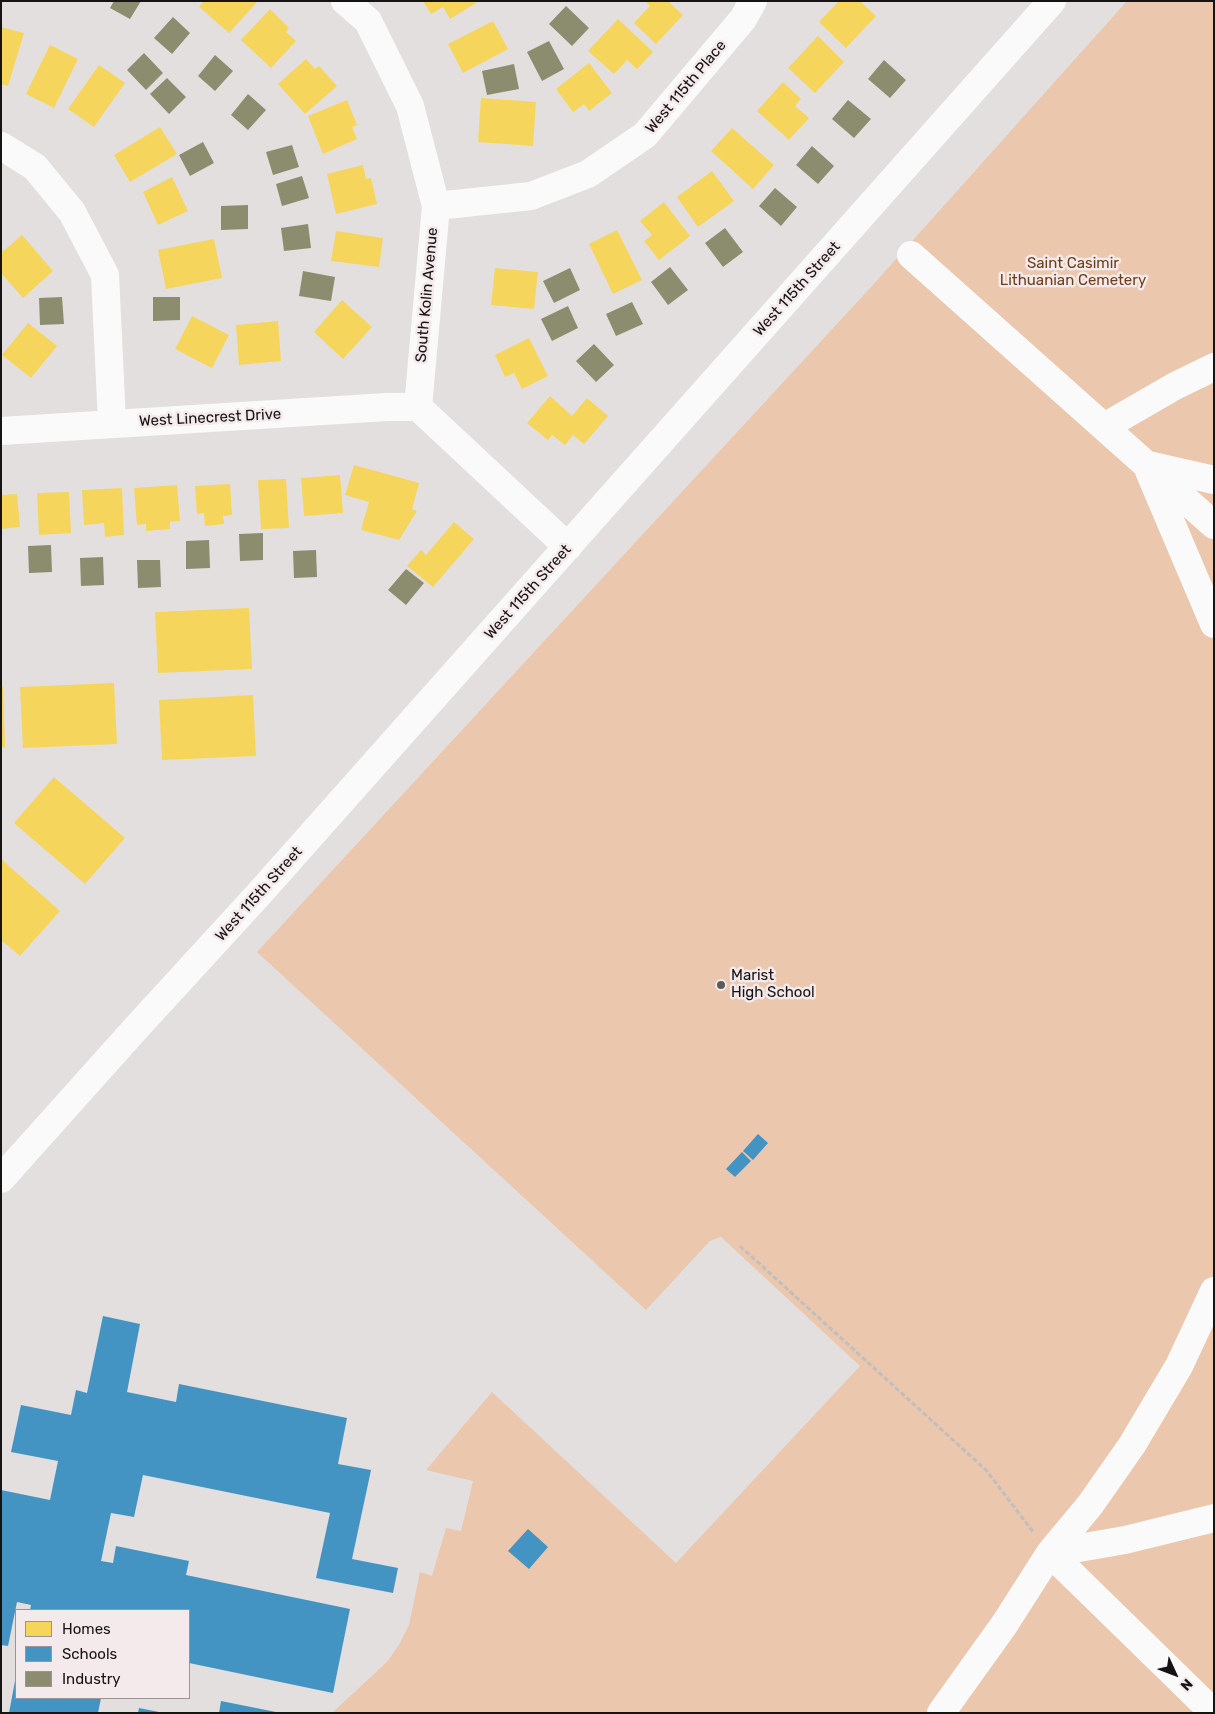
<!DOCTYPE html>
<html>
<head>
<meta charset="utf-8">
<style>
  body { margin:0 }
  #map { position:relative; width:1215px; height:1714px; overflow:hidden; background:#e4dfdf; font-family:Rubik,sans-serif }
  canvas { display:block }
  .frame { position:absolute; inset:0; border:2px solid #161313; pointer-events:none }
  .legend { position:absolute; left:15px; top:1609px; width:175px; height:90px; box-sizing:border-box; background:#f4e9eb; border:1px solid #9b9395; margin:0; padding:6px 9px; list-style:none; font-size:15px; color:#161313 }
  .legend li { display:flex; align-items:center; gap:10px; height:25px }
  .legend b { width:25px; border:1px solid #9b9395 }
  .north { position:absolute; left:1150px; top:1649px; width:50px; height:50px; -webkit-text-stroke:4px #f4e9eb; paint-order:stroke; rotate:133deg; font-size:14px; font-weight:700; line-height:20px; text-align:center; color:#161313 }
  .north::after { content:''; display:block; margin:auto; width:18px; height:22px; background:#161313; clip-path:polygon(50% 0,100% 100%,50% 72%,0 100%) }
</style>
</head>
<body>
<div id="map">
<canvas width="1215" height="1714"></canvas>
<div class="frame"></div>
<ul class="legend">
<li><b style="height:14px;background:#f6d55c"></b>Homes</li>
<li><b style="height:14px;background:#4393c3"></b>Schools</li>
<li><b style="height:14px;background:#8c8c6e"></b>Industry</li>
</ul>
<div class="north">N</div>
</div>
<script>
const ctx = document.querySelector('canvas').getContext('2d');
ctx.lineJoin = 'round';
function fillPath(path, color) { ctx.fillStyle = color; ctx.fill(path, 'evenodd'); }
const shape = rows => new Path2D(rows.map(r => 'M' + r).join(''));
function strokePath(path, color, width, dash) { ctx.strokeStyle = color; ctx.lineWidth = width; ctx.lineCap = dash ? 'butt' : 'round'; ctx.setLineDash(dash || []); ctx.stroke(path); }
function drawText(font, color, halo, rows, align = 'center') {
  ctx.font = font + ' Rubik,sans-serif'; ctx.lineWidth = 5; ctx.setLineDash([]); ctx.textBaseline = 'middle'; ctx.strokeStyle = halo; ctx.fillStyle = color; for (const [text, x, y, turn = 0] of rows) {
    ctx.save(); ctx.translate(x, y); ctx.rotate((+turn || 0) * Math.PI / 180); ctx.textAlign = isNaN(turn) ? turn : align; if (halo) ctx.strokeText(text, 0, 0); ctx.fillText(text, 0, 0); ctx.restore();
  }
}
const green = shape([
  [1127,1,1214,1,1214,1713,332,1713,387,1662,399,1645,409,1625,420,1572,432,1576,446,1528,461,1531,473,1481,426,1470,492,1392,676,1563,860,1366,721,1237,710,1241,646,1310,257,952,872,286]
]);
const homes = shape([
  [204,1,258,1,229,33,199,7],
  [423,1,475,1,476,3,450,19,443,7,431,14],
  [645,1,668,1,683,15,656,44,634,23,650,6],
  [839,1,860,1,876,16,846,48,819,22],
  [270,9,289,28,286,32,296,41,271,68,241,40],
  [618,19,653,52,637,69,627,60,614,74,588,51],
  [493,21,508,49,463,73,448,44],
  [1,27,24,33,8,86,1,84],
  [818,36,844,62,815,93,788,68],
  [50,45,78,59,54,108,26,94],
  [306,59,315,69,319,66,337,86,305,114,278,84],
  [589,63,612,93,589,111,584,104,573,112,556,89],
  [99,65,125,83,94,127,68,109],
  [783,82,801,99,795,106,809,118,789,140,757,111],
  [481,98,536,102,533,146,478,142],
  [347,100,357,125,352,127,357,139,323,154,308,116],
  [160,127,177,154,130,182,114,155],
  [732,128,774,165,753,189,711,151],
  [363,165,366,179,371,178,377,204,336,214,327,174],
  [712,171,734,201,698,227,677,197],
  [172,177,188,211,158,225,143,192],
  [664,202,690,236,659,260,644,241,652,235,640,221],
  [617,230,642,280,613,294,589,244],
  [336,231,383,238,379,267,331,261],
  [22,235,53,271,23,298,1,273,1,253],
  [214,239,222,278,166,289,158,250],
  [495,268,538,272,534,309,491,305],
  [342,300,372,327,343,359,314,332],
  [192,316,229,335,212,368,175,349],
  [278,321,281,361,239,365,236,325],
  [28,323,57,346,31,378,2,355],
  [529,338,548,376,522,389,514,373,505,377,495,355],
  [550,396,572,416,587,398,608,416,584,444,573,435,565,445,552,435,548,440,527,423],
  [354,465,419,483,412,509,417,511,399,540,361,530,369,502,345,495],
  [340,475,343,513,304,516,301,478],
  [286,479,289,528,261,529,258,480],
  [230,484,232,515,223,516,224,524,205,526,204,513,197,514,195,486],
  [177,485,180,521,170,522,170,529,146,531,146,524,137,525,134,488],
  [122,488,124,535,105,537,104,523,84,525,82,490],
  [69,492,71,533,39,535,37,493],
  [17,494,20,527,1,529,1,495],
  [454,522,474,539,433,587,407,566,421,550,426,555],
  [249,608,252,669,158,673,155,612],
  [114,683,117,744,23,748,20,687],
  [3,686,5,747,1,747,1,687],
  [253,695,256,756,162,760,159,700],
  [54,777,125,838,85,884,14,823],
  [1,859,60,911,20,956,1,940]
]);
const schools = shape([
  [758,1134,768,1143,753,1160,743,1151],
  [742,1152,751,1161,735,1177,726,1169],
  [103,1316,140,1324,127,1392,176,1402,179,1384,347,1418,338,1464,371,1470,352,1559,398,1568,393,1593,316,1578,330,1513,143,1475,134,1517,111,1513,101,1561,113,1563,116,1546,189,1561,186,1575,350,1609,333,1693,189,1663,189,1610,30,1610,31,1605,17,1602,8,1646,1,1645,1,1490,50,1500,58,1461,11,1452,21,1405,71,1415,76,1390,87,1393],
  [528,1529,548,1547,529,1569,508,1551],
  [15,1681,16,1698,101,1698,98,1713,9,1713],
  [221,1701,276,1712,276,1713,219,1713],
  [139,1708,159,1712,159,1713,138,1713]
]);
const industry = shape([
  [114,1,141,1,130,19,110,8],
  [566,6,589,28,572,46,549,24],
  [173,17,190,33,172,54,154,38],
  [549,41,564,69,542,81,527,52],
  [144,53,163,73,146,90,127,70],
  [215,55,233,71,215,91,198,76],
  [884,60,906,80,890,98,868,79],
  [514,64,519,89,487,95,482,71],
  [167,78,186,97,169,114,150,94],
  [248,94,266,110,248,130,231,115],
  [848,100,871,119,854,138,832,119],
  [203,142,214,163,190,176,179,155],
  [292,145,299,167,273,175,266,152],
  [812,146,834,166,818,184,796,165],
  [302,176,309,198,282,206,276,184],
  [775,188,797,207,781,226,759,206],
  [248,205,248,229,221,230,221,206],
  [308,224,311,248,284,251,281,228],
  [725,228,743,252,723,267,705,243],
  [670,267,688,290,668,305,651,282],
  [570,268,580,290,554,303,543,281],
  [303,271,335,277,331,301,299,296],
  [62,297,64,324,40,325,39,298],
  [153,297,180,297,180,320,153,321],
  [632,302,643,324,616,336,606,314],
  [568,306,578,328,552,341,541,319],
  [594,344,614,365,596,382,576,361],
  [263,533,263,560,240,561,239,534],
  [209,540,210,568,186,569,186,541],
  [51,545,52,572,29,573,28,546],
  [316,550,317,577,294,578,293,551],
  [103,557,104,585,81,586,80,558],
  [137,560,160,560,161,587,138,588],
  [406,569,424,583,406,605,388,590]
]);
const path = shape([
  [740,1246,986,1470,1034,1533]
]);
const minor = shape([
  [345,1,368,21,410,106,436,206,418,407,568,547],
  [1,146,35,167,72,212,105,275,112,423],
  [436,206,531,196,588,174,645,135,743,19,753,1],
  [911,255,1214,525],
  [1104,427,1175,386,1214,367],
  [1,431,387,407,418,407],
  [1148,465,1214,480],
  [1149,471,1214,624],
  [1,1179,137,1027,258,895,1052,1],
  [1050,1553,1214,1713],
  [1050,1553,1125,1540,1214,1518],
  [941,1713,1004,1625,1050,1553,1090,1505,1132,1445,1179,1366,1214,1291]
]);
const markers = [
  [721,985,5,"#5e5a5a"]
];
const streetNames = [
  ["West 115th Place",686,87,-50],
  ["West 115th Street",797,289,-48],
  ["South Kolin Avenue",427,295,-85],
  ["West Linecrest Drive",210,418,-3],
  ["West 115th Street",528,592,-48],
  ["West 115th Street",259,894,-48]
];
const parkNames = [
  ["Saint Casimir",1073,264],
  ["Lithuanian Cemetery",1073,281]
];
const poiNames = [
  ["Marist",731,976],
  ["High School",731,993]
];
fillPath(green, '#eac7ad');
fillPath(homes, '#f6d55c');
fillPath(schools, '#4393c3');
fillPath(industry, '#8c8c6e');
strokePath(path, '#c0bebe', 3, [5, 2.5]);
strokePath(minor, '#fbfafa', 28);
for (const [x, y, r, color] of markers) { const dot = new Path2D(); dot.arc(x, y, r, 0, 2 * Math.PI); ctx.fillStyle = color; ctx.fill(dot); strokePath(dot, '#f4e9eb', 2); }
drawText('15px', '#161313', '#f4e9eb', streetNames);
drawText('15px', '#6b3f16', '#f4e9eb', parkNames);
drawText('15px', '#161313', '#f4e9eb', poiNames, 'left');
</script>
</body>
</html>
